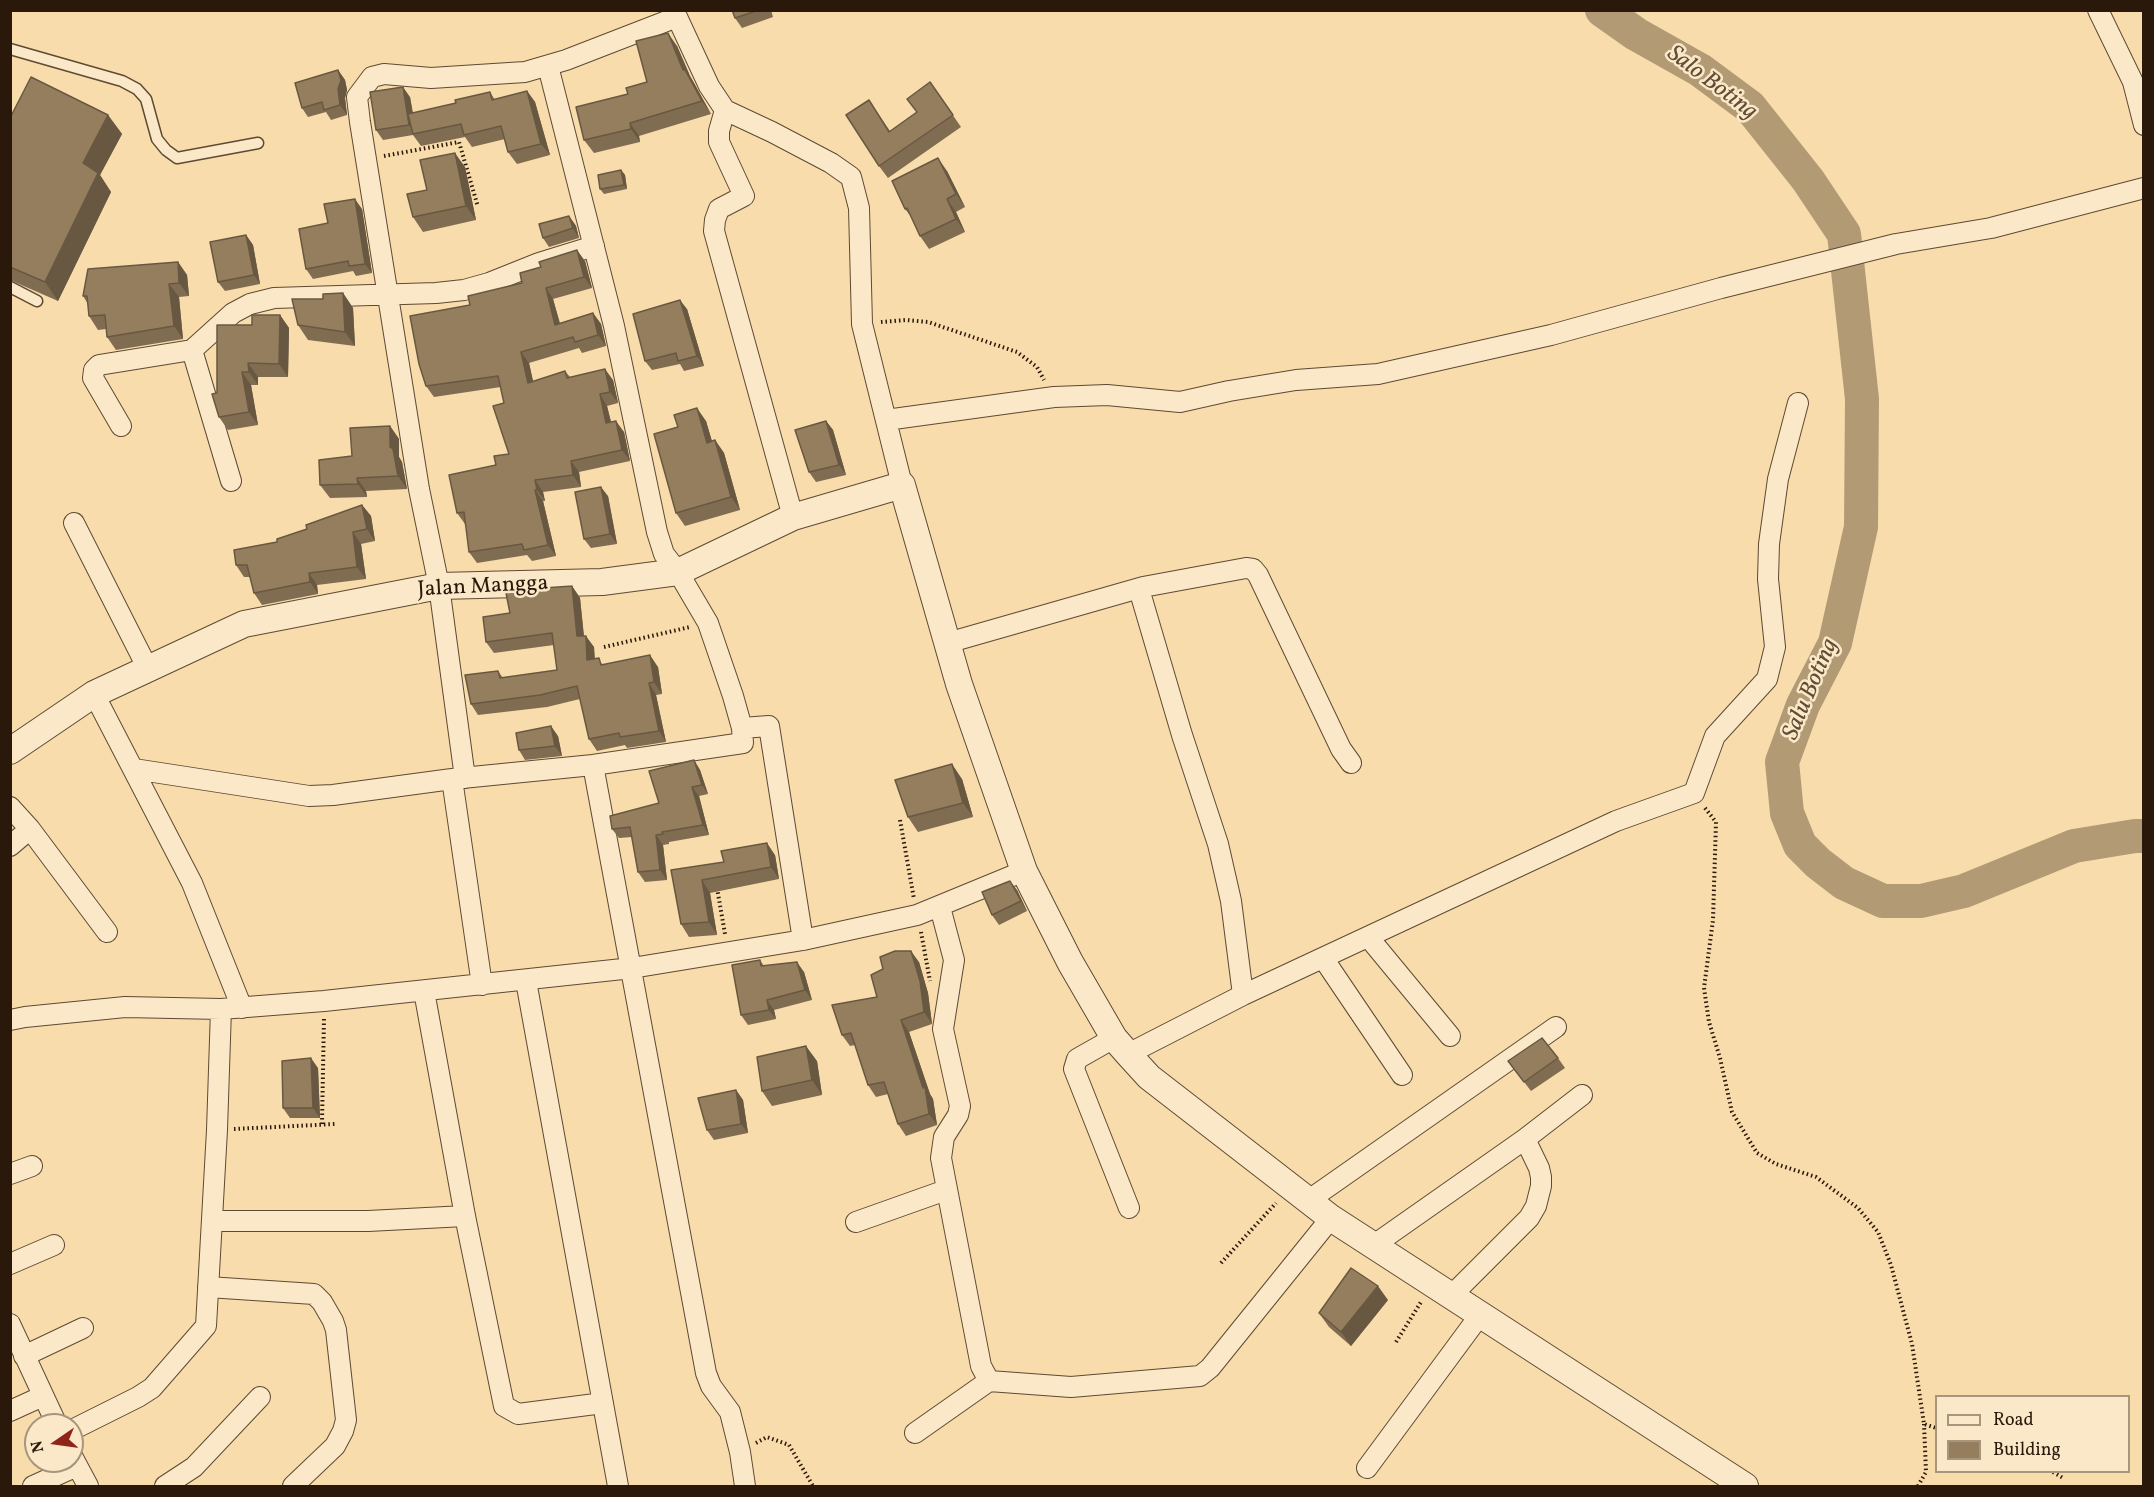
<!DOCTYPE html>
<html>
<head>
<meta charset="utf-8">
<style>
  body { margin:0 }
  #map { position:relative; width:2154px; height:1497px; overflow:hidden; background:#f8dcab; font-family:Vollkorn,serif }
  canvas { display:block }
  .frame { position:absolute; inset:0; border:12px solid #2a190b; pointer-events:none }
  .legend { position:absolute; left:1935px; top:1395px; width:195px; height:78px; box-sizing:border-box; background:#fae8c8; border:2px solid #a7957c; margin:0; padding:8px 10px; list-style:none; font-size:18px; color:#2a190b }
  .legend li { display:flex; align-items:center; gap:12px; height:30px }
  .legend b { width:30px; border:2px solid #a7957c }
  .north { position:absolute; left:24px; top:1413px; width:60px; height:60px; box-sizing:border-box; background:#fae8c8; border:2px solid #a7957c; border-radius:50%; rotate:257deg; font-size:16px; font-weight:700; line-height:24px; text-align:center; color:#2a190b }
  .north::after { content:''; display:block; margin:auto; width:21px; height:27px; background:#8f2418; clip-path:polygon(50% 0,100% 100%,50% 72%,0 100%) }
</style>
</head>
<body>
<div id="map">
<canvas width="2154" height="1497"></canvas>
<div class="frame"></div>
<ul class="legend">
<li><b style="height:8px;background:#fae8c8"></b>Road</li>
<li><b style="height:16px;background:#957e5e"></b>Building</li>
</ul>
<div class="north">N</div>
</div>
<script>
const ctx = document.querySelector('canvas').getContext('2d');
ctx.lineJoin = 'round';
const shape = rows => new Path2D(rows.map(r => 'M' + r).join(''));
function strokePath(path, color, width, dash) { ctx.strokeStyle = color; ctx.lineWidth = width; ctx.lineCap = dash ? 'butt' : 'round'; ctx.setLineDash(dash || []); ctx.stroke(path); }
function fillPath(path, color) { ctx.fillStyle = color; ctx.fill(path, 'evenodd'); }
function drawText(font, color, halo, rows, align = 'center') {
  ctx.font = font + ' Vollkorn,serif'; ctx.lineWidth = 5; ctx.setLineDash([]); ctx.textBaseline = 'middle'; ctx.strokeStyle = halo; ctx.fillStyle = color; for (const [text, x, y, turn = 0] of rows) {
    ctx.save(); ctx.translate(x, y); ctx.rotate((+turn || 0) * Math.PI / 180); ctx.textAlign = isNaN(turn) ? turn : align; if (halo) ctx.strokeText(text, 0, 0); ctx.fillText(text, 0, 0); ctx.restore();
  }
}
const river = shape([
  [1602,10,1636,34,1700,70,1750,107,1808,180,1844,234,1862,399,1861,527,1835,643,1803,705,1782,762,1787,813,1800,845,1818,863,1844,883,1883,901,1921,901,1964,891,2074,846,2135,836,2144,836]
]);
const path = shape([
  [384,156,459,142,478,207],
  [881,322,906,320,928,322,1017,352,1037,367,1044,380],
  [604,647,690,627],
  [1705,808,1716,822,1713,920,1704,988,1709,1022,1720,1058,1732,1112,1757,1153,1776,1164,1816,1177,1858,1208,1878,1232,1891,1265,1912,1344,1924,1424,1936,1428],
  [900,820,914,899],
  [717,888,725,934],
  [921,932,930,981],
  [322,1124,324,1017],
  [234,1129,335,1124],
  [1221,1263,1276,1203],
  [1396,1342,1421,1302],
  [756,1443,767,1437,789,1445,813,1486],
  [2053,1472,2063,1478],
  [1918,1486,1926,1472,1924,1424]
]);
const service = shape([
  [10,49,122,81,137,89,146,99,157,139,166,150,177,158,258,143],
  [10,287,37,301]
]);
const minor = shape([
  [2098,10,2133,82,2144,125],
  [725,110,719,131,719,142,744,196,719,209,715,220,714,231,793,517],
  [886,420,1054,397,1107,395,1180,402,1229,391,1296,380,1378,374,1551,335,1721,288,1896,244,1991,228,2144,188],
  [121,426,93,378,94,370,99,365,192,350],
  [231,481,192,350,233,313,250,304,274,298,436,293,464,290,489,283,539,263,594,246],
  [74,523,148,669],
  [1139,589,1182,735,1218,844,1231,901,1243,995],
  [947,643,1143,587,1246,568,1253,569,1258,575,1341,749,1351,763],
  [94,694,192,883,242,1008],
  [742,728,769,726,803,940],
  [593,765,706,1373,711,1386,730,1412,740,1452,745,1486],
  [134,769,309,796,333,795,452,779],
  [465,778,439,586,419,489,360,122,357,97,372,77,384,74,431,78,525,72,566,60,677,17,709,86,725,110,772,132,831,163,851,177,859,208,862,324,902,485],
  [10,807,30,829,10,846],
  [30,829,107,932],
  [940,907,954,960,943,1029,960,1106,958,1115,944,1137,941,1158,981,1366,989,1381,1071,1387,1200,1376,1210,1368,1331,1218],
  [1369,938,1450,1036],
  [1323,958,1402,1075],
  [526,981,618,1486],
  [482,985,452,779,593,765,743,743,742,728,733,696,708,623,678,572,664,554,657,532,614,326,548,66],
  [424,991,465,1216,504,1406,518,1414,603,1403],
  [10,1020,25,1017,125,1007,221,1009,324,1001,632,968,803,940,917,915,1024,871],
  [1114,1038,1077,1059,1074,1069,1129,1208],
  [1128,1054,1243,995,1616,821,1694,793,1715,736,1767,679,1775,647,1768,579,1769,544,1778,479,1798,403],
  [1525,1139,1582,1095],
  [10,1174,32,1166],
  [1309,1200,1556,1027],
  [212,1221,368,1221,465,1216],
  [856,1222,946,1190],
  [1374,1245,1525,1139,1539,1168,1541,1177,1541,1186,1536,1206,1529,1218,1451,1296],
  [10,1264,54,1245],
  [208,1287,314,1294,322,1302,333,1321,336,1330,346,1420,343,1431,335,1446,293,1486],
  [10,1324,57,1425],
  [24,1356,83,1328],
  [10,1411,43,1396],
  [72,1430,138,1397,152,1388,206,1326,217,1130,221,1009],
  [915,1433,989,1381],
  [72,1456,88,1486],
  [1367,1468,1480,1315],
  [33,1486,77,1466],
  [165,1486,194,1467,260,1397]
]);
const tertiary = shape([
  [10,751,94,694,244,624,439,586,602,582,678,572,793,517,902,485,959,684,1024,871,1070,962,1114,1038,1128,1054,1149,1077,1331,1218,1745,1486]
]);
const wall = shape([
  [732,10,771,10,773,17,742,28,735,18],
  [677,46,690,76,694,83,711,114,639,136,640,142,594,153,584,140,628,94,647,82],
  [338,70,345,80,347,90,345,98,347,115,331,120,326,112,308,117,302,108],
  [930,82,961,127,888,178,879,166,877,112,890,131,917,112],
  [527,91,535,102,550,155,517,164,508,152,505,139,472,147,465,137,421,146,413,135,383,140,376,130,410,97,413,113,456,103,490,92,495,100],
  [108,115,122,134,100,175,111,192,58,301,10,280,10,118],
  [465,167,476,220,423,232,413,217,427,190],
  [621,170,625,175,627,189,604,194,600,189],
  [947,171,965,207,956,212,965,232,929,249,920,236,913,219,905,209],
  [362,209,372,273,356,276,353,271,313,279,306,269,328,223],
  [569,216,576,226,579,238,549,247,543,238],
  [246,235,253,245,260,284,225,291,218,282],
  [585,261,592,288,553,299,560,323,593,313,601,324,606,346,582,353,579,348,529,363,533,382,565,371,570,377,613,380,618,403,607,406,611,422,624,432,630,461,579,472,581,487,543,492,545,501,543,501,556,556,532,561,527,555,477,563,469,552,466,524,465,524,457,513,496,465,509,454,504,403,501,387,434,397,426,386,470,305,522,283],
  [178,262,187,275,189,296,179,297,183,339,116,350,107,337,106,329,98,330,89,316,88,304,83,296],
  [343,293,353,308,355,346,308,340,298,325,323,299],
  [687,309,704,366,684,371,680,364,652,370,645,361],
  [280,315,289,328,288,377,258,377,258,385,251,385,258,425,228,430,219,417,217,393,252,325],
  [706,421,712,441,715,440,724,453,740,510,685,526,676,513],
  [826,421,833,430,846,475,816,482,809,472],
  [390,426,399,439,399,457,402,462,407,489,366,491,367,497,330,498,320,485,352,456],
  [608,496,617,544,591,548,584,539],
  [362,505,371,516,375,541,361,544,366,579,317,585,318,594,262,605,254,593,250,577,244,577,236,565,307,529],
  [572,586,580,598,584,636,594,647,595,659,604,665,658,667,662,694,656,695,666,742,627,748,625,745,597,751,589,739,580,699,547,707,478,715,471,704,498,671,503,678,557,670,554,645,494,653,486,642,510,613],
  [558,736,562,756,525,760,519,750],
  [694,760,700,770,708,794,699,796,709,835,669,842,669,844,663,845,667,880,645,882,638,872,632,837,619,838,612,829,659,803],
  [962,779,973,817,918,832,908,817],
  [775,855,779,879,710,893,717,935,689,937,681,924,671,870],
  [1017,890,1027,911,999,925,992,915],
  [760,960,764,966,804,972,812,1000,774,1010,776,1019,748,1025,741,1015],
  [919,962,928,993,932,1024,909,1032,930,1094,933,1099,937,1125,906,1136,898,1124,888,1094,876,1097,868,1085,855,1045,850,1046,842,1035,877,997],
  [1558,1058,1565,1068,1531,1091,1508,1061],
  [817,1061,822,1095,772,1106,762,1091],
  [318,1068,320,1118,290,1118,283,1108],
  [736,1090,743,1100,748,1133,714,1140,707,1130],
  [1388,1300,1351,1346,1329,1327,1319,1313]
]);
const shadedWall = shape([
  [668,33,677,46,690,76,694,83,711,114,702,101,683,70],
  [338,70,345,80,347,90,345,98,347,115,340,105,338,89],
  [403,87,410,97,416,134,409,125],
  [527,91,535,102,550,155,541,144],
  [108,115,122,134,100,175,111,192,58,301,45,282,83,163],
  [630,123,639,136,640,142,631,129],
  [455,153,465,167,476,220,466,206],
  [938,158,947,171,965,207,956,194],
  [621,170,625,175,627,189,624,185],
  [355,199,362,209,372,273,365,264],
  [947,199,956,212,965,232,956,219],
  [569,216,576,226,579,238,573,228],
  [246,235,253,245,260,284,254,275],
  [577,250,585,261,592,288,584,277],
  [178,262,187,275,189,296,179,283],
  [169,284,179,297,183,339,174,326],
  [546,288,553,299,563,336,555,325],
  [343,293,353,308,355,346,345,332],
  [680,300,687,309,704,366,697,356],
  [593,313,601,324,606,346,598,335],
  [280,315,289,328,288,377,279,364],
  [521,352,529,363,536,394,528,383],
  [248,363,258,377,258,385,249,372],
  [605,369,613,380,618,403,610,392],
  [242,372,251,385,258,425,249,412],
  [600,394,607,406,614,434,606,423],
  [697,408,706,421,716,456,707,443],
  [616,421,624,432,630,461,622,450],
  [826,421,833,430,846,475,839,465],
  [390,426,399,439,399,457,402,462,407,489,398,476,390,447],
  [715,440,724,453,740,510,731,497],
  [571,461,579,472,581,487,573,475],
  [357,478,366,491,367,497,358,484],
  [535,480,543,492,545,501,537,490],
  [601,487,608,496,617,544,610,534],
  [535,490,543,501,556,556,548,545],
  [362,505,371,516,375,541,367,529],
  [353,532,361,544,366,579,357,567],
  [309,573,317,585,318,594,310,582],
  [572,586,580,598,585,648,577,636],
  [586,636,594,647,595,671,587,660],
  [650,655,658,667,662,694,654,682],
  [649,683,656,695,666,742,659,731],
  [551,726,558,736,562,756,555,746],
  [694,760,700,770,708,794,702,785],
  [952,764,962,779,973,817,963,803],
  [692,787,699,796,709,835,703,825],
  [656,835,663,845,667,880,660,870],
  [767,843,775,855,779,879,771,867],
  [702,880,710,893,717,935,709,922],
  [1010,881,1017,890,1027,911,1021,901],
  [911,951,919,962,928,993,932,1024,924,1012],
  [797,962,804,972,812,1000,805,990],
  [767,1000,774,1010,776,1019,769,1010],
  [901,1020,909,1032,930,1094,933,1099,937,1125,929,1114,923,1088],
  [806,1046,817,1061,822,1095,812,1080],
  [311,1058,318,1068,320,1118,313,1108],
  [736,1090,743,1100,748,1133,741,1124],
  [1378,1286,1388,1300,1351,1346,1341,1332]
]);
const building = shape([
  [732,10,759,10,735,18,732,10],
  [668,33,683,70,685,70,702,101,630,123,631,129,584,140,576,107,628,94,626,88,647,82,636,41,668,33],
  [338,70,341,80,338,89,340,105,324,110,322,102,302,108,295,83,338,70],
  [31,77,108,115,83,163,98,173,45,282,10,267,10,118,31,77],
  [930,82,953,115,879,166,846,115,869,100,889,132,917,112,907,99,930,82],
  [403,87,409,125,376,130,370,92,403,87],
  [527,91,541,144,508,152,501,126,464,135,461,124,413,134,408,114,456,103,455,100,490,92,492,100,527,91],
  [455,153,466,206,413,217,407,194,427,190,420,160,455,153],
  [938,158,956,194,947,199,956,219,920,236,907,208,905,209,892,181,938,158],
  [621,170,624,185,600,189,598,175,621,170],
  [355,199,365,264,349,266,348,261,306,269,299,229,328,223,324,204,355,199],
  [569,216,573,228,543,238,539,224,569,216],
  [246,235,254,275,218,282,210,242,246,235],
  [577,250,584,277,546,288,555,325,593,313,598,335,575,342,573,337,521,352,528,383,565,371,567,378,605,369,610,392,600,394,606,423,616,421,622,450,571,461,573,475,535,480,537,490,535,490,548,545,524,550,522,544,469,552,464,512,457,513,449,475,496,465,494,456,509,454,493,406,504,403,498,376,426,386,419,364,410,316,470,305,468,296,522,283,520,273,541,267,539,262,577,250],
  [178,262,179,283,169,284,174,326,107,337,105,315,89,316,87,296,83,296,88,269,178,262],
  [343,293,345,332,298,325,292,299,323,299,323,294,343,293],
  [680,300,697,356,678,361,676,353,645,361,633,314,680,300],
  [252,315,280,315,279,364,248,363,249,372,242,372,249,412,219,417,212,394,217,393,217,325,252,325,252,315],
  [697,408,707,443,715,440,731,497,676,513,654,434,678,427,674,415,697,408],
  [826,421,839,465,809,472,795,430,826,421],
  [390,426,390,447,393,449,398,476,357,478,358,484,320,485,319,460,352,456,350,428,390,426],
  [601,487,610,534,584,539,575,492,601,487],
  [362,505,367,529,353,532,357,567,309,573,310,582,254,593,247,565,236,565,234,550,277,542,277,539,307,529,306,525,362,505],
  [572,586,577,636,586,636,587,660,599,658,601,665,650,655,654,682,649,683,659,731,620,737,619,733,589,739,577,686,540,695,471,704,465,675,498,671,500,678,557,670,552,633,486,642,483,617,510,613,506,593,530,589,572,586],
  [551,726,555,746,519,750,516,733,551,726],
  [694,760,702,785,692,787,703,825,662,832,663,834,656,835,660,870,638,872,630,827,612,829,610,816,659,803,649,771,694,760],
  [952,764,963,803,908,817,895,780,952,764],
  [767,843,771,867,702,880,709,922,681,924,671,870,724,862,721,851,767,843],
  [1010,881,1021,901,992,915,982,892,1010,881],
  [895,951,911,951,920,981,924,1012,901,1020,923,1088,925,1087,929,1114,898,1124,884,1082,868,1085,851,1033,842,1035,832,1005,877,997,871,975,883,969,880,957,895,951],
  [760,960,761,966,797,962,805,990,767,1000,769,1010,741,1015,732,965,760,960],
  [1542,1038,1558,1058,1524,1082,1508,1061,1542,1038],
  [806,1046,812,1080,762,1091,757,1057,806,1046],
  [311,1058,313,1108,283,1108,282,1061,311,1058],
  [736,1090,741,1124,707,1130,698,1098,736,1090],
  [1351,1268,1378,1286,1341,1332,1319,1313,1351,1268]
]);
const streetNames = [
  ["Jalan Mangga",483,588,-3]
];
const waterNames = [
  ["Salo Boting",1711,84,37],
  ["Salu Boting",1812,690,-67]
];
strokePath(river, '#b29a75', 34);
strokePath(service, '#5e4a33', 13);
strokePath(minor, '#5e4a33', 22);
strokePath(tertiary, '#5e4a33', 28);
strokePath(path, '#2a190b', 4, [1.5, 3]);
strokePath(service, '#fae8c8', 10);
strokePath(minor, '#fae8c8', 20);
strokePath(tertiary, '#fae8c8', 26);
fillPath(wall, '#806c51');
fillPath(shadedWall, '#685842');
fillPath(building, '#957e5e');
strokePath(building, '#685842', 1.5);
drawText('22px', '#2a190b', '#fae8c8', streetNames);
drawText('italic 24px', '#604d35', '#fae8c8', waterNames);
</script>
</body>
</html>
